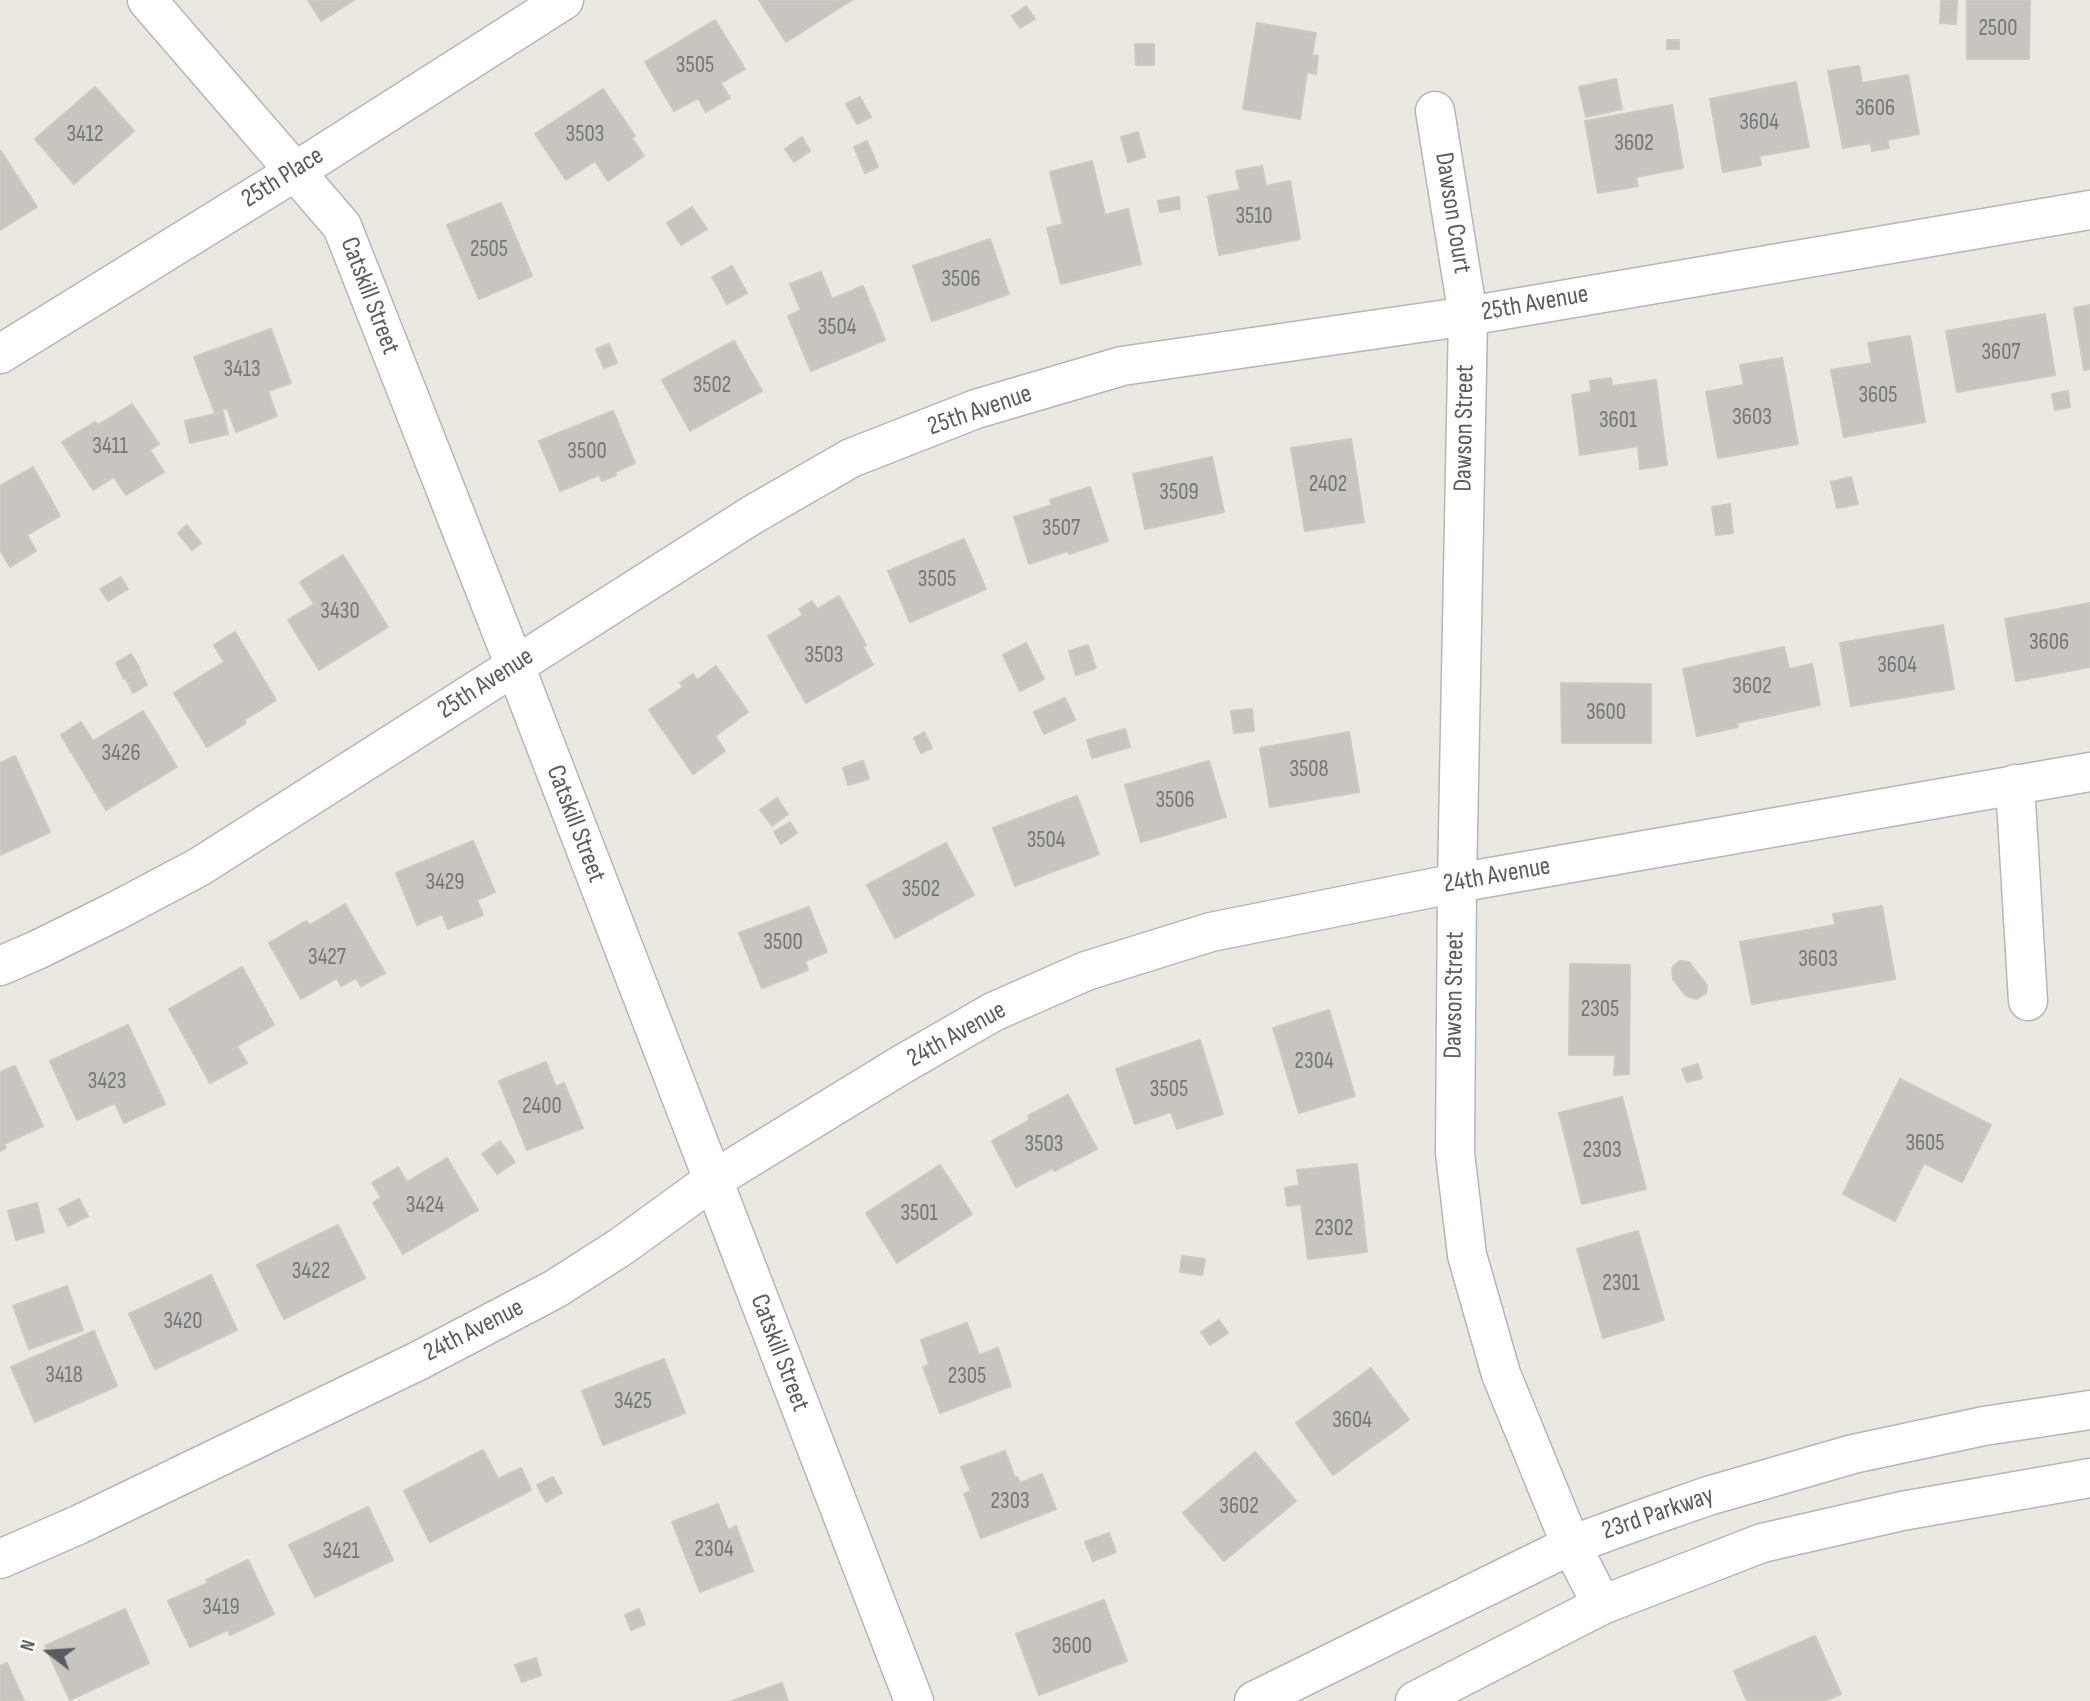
<!DOCTYPE html>
<html>
<head>
<meta charset="utf-8">
<style>
  body { margin:0 }
  #map { position:relative; width:2090px; height:1701px; overflow:hidden; background:#eae8e0; font-family:"Sofia Sans Condensed",sans-serif }
  canvas { display:block }
  .north { position:absolute; left:14px; top:1617px; width:70px; height:70px; -webkit-text-stroke:5px #fff; paint-order:stroke; rotate:287deg; font-size:19px; font-weight:700; line-height:28px; text-align:center; color:#595c60 }
  .north::after { content:''; display:block; margin:auto; width:24px; height:32px; background:#595c60; clip-path:polygon(50% 0,100% 100%,50% 72%,0 100%) }
</style>
</head>
<body>
<div id="map">
<canvas width="2090" height="1701"></canvas>
<div class="north">N</div>
</div>
<script>
const ctx = document.querySelector('canvas').getContext('2d');
ctx.lineJoin = 'round';
function fillPath(path, color) { ctx.fillStyle = color; ctx.fill(path, 'evenodd'); }
const shape = rows => new Path2D(rows.map(r => 'M' + r).join(''));
function strokePath(path, color, width, dash) { ctx.strokeStyle = color; ctx.lineWidth = width; ctx.lineCap = dash ? 'butt' : 'round'; ctx.setLineDash(dash || []); ctx.stroke(path); }
function drawText(font, color, halo, rows, align = 'center') {
  ctx.font = font + ' "Sofia Sans Condensed",sans-serif'; ctx.lineWidth = 6; ctx.setLineDash([]); ctx.textBaseline = 'middle'; ctx.strokeStyle = halo; ctx.fillStyle = color; for (const [text, x, y, turn = 0] of rows) {
    ctx.save(); ctx.translate(x, y); ctx.rotate((+turn || 0) * Math.PI / 180); ctx.textAlign = isNaN(turn) ? turn : align; if (halo) ctx.strokeText(text, 0, 0); ctx.fillText(text, 0, 0); ctx.restore();
  }
}
const building = shape([
  [308,0,354,0,321,21,308,0],
  [759,0,852,0,786,42,759,0],
  [1941,0,1957,0,1956,24,1940,23,1941,0],
  [1967,0,2030,0,2029,59,1967,59,1967,0],
  [1026,6,1035,19,1020,28,1012,16,1026,6],
  [715,20,745,69,721,83,730,98,706,112,698,98,674,111,645,62,715,20],
  [1257,23,1316,33,1312,55,1318,56,1316,74,1307,72,1300,119,1243,109,1257,23],
  [1667,40,1679,40,1679,49,1667,49,1667,40],
  [1135,44,1154,44,1154,65,1136,65,1135,44],
  [1859,66,1862,83,1908,75,1919,134,1887,140,1889,148,1872,151,1871,143,1843,148,1828,71,1859,66],
  [1616,79,1622,109,1586,117,1579,87,1616,79],
  [1796,82,1809,147,1759,156,1761,165,1723,172,1710,99,1796,82],
  [95,87,134,131,74,184,35,139,95,87],
  [603,89,635,136,632,138,644,156,608,181,595,161,566,180,535,134,603,89],
  [860,97,871,117,857,124,846,104,860,97],
  [1672,105,1683,168,1636,177,1638,186,1598,193,1585,121,1672,105],
  [1138,132,1145,157,1128,162,1121,137,1138,132],
  [802,137,810,151,794,162,785,149,802,137],
  [867,141,878,167,865,173,854,147,867,141],
  [0,150,37,207,0,230,0,150],
  [1092,161,1105,215,1128,209,1141,264,1061,284,1047,228,1063,224,1050,172,1092,161],
  [1262,166,1266,186,1290,181,1300,239,1219,255,1208,196,1240,190,1236,171,1262,166],
  [1179,197,1180,209,1160,212,1158,201,1179,197],
  [501,203,532,276,479,299,447,225,501,203],
  [692,207,707,229,681,245,667,223,692,207],
  [990,239,1009,294,932,321,913,266,990,239],
  [732,266,747,293,727,304,712,277,732,266],
  [821,272,832,299,863,286,885,340,811,371,788,316,801,310,790,284,821,272],
  [2090,305,2090,369,2084,370,2074,308,2090,305],
  [2045,314,2055,375,1957,392,1946,331,2045,314],
  [271,329,291,383,268,391,277,416,236,432,227,408,215,413,194,357,271,329],
  [1910,336,1925,422,1844,437,1831,370,1872,363,1868,343,1910,336],
  [734,341,762,391,690,431,662,380,734,341],
  [609,344,617,363,604,368,596,349,609,344],
  [1782,358,1798,444,1718,458,1706,392,1744,385,1740,365,1782,358],
  [1611,378,1612,386,1656,380,1667,465,1640,469,1638,446,1580,455,1572,395,1591,392,1590,381,1611,378],
  [2068,391,2070,407,2055,410,2052,394,2068,391],
  [132,404,159,444,150,450,164,472,126,495,114,477,93,490,62,442,95,422,98,425,132,404],
  [613,411,635,463,615,472,616,475,602,481,599,475,560,491,539,441,613,411],
  [223,412,228,434,190,443,185,421,223,412],
  [1351,439,1364,522,1305,531,1291,448,1351,439],
  [1212,457,1224,512,1145,529,1133,474,1212,457],
  [33,467,60,516,27,535,36,551,10,567,0,550,0,486,33,467],
  [1851,477,1858,504,1837,508,1831,482,1851,477],
  [1090,487,1108,541,1069,554,1068,551,1029,564,1014,517,1052,505,1050,500,1090,487],
  [1730,504,1733,533,1716,535,1712,507,1730,504],
  [187,525,201,543,192,550,178,533,187,525],
  [964,539,986,589,910,622,888,571,964,539],
  [343,555,388,627,319,670,288,620,314,604,300,582,343,555],
  [121,577,128,589,108,601,100,589,121,577],
  [839,596,866,645,863,647,873,665,806,703,768,636,803,615,799,609,812,601,817,609,839,596],
  [2090,603,2090,667,2016,681,2005,619,2090,603],
  [1943,625,1954,689,1851,706,1840,643,1943,625],
  [235,632,276,700,244,720,246,723,207,747,174,693,224,662,214,645,235,632],
  [1026,643,1044,679,1020,691,1003,655,1026,643],
  [1088,645,1096,668,1076,675,1069,651,1088,645],
  [1784,647,1789,669,1812,664,1820,705,1737,723,1738,727,1697,736,1683,669,1784,647],
  [131,654,140,669,124,679,116,663,131,654],
  [716,666,748,712,715,736,725,751,693,774,649,710,683,687,680,683,693,674,697,680,716,666],
  [140,671,147,685,133,693,126,679,140,671],
  [1561,683,1651,684,1651,743,1562,743,1561,683],
  [1065,698,1075,720,1044,734,1034,712,1065,698],
  [1252,709,1254,731,1234,733,1231,711,1252,709],
  [143,711,177,767,106,810,61,735,81,722,93,741,143,711],
  [1125,729,1130,747,1092,758,1087,740,1125,729],
  [924,732,932,748,921,753,914,738,924,732],
  [1349,732,1359,792,1270,807,1260,748,1349,732],
  [15,756,50,832,0,855,0,763,15,756],
  [863,761,869,779,848,785,843,768,863,761],
  [1209,761,1226,817,1141,842,1125,785,1209,761],
  [1077,796,1099,854,1015,886,993,828,1077,796],
  [777,798,788,814,772,826,760,810,777,798],
  [790,822,797,833,781,844,774,832,790,822],
  [473,841,495,892,477,900,483,915,448,929,442,914,417,925,396,873,473,841],
  [946,843,974,895,895,938,867,885,946,843],
  [345,904,385,973,361,986,356,978,341,986,337,978,301,999,269,943,306,921,310,925,345,904],
  [1882,906,1895,979,1752,1004,1740,942,1835,925,1833,914,1882,906],
  [809,907,827,952,805,961,808,970,762,988,739,933,809,907],
  [1680,961,1689,962,1707,985,1706,993,1697,999,1686,996,1673,979,1672,968,1680,961],
  [1570,964,1630,965,1629,1074,1614,1075,1615,1055,1569,1055,1570,964],
  [242,967,274,1025,237,1046,247,1063,210,1083,169,1009,242,967],
  [1329,1010,1355,1096,1299,1113,1273,1028,1329,1010],
  [128,1025,165,1104,124,1123,115,1103,77,1120,50,1061,128,1025],
  [1200,1040,1223,1114,1177,1129,1171,1112,1135,1124,1116,1069,1200,1040],
  [546,1062,556,1087,564,1083,583,1128,527,1150,499,1081,546,1062],
  [1698,1064,1702,1078,1687,1082,1682,1069,1698,1064],
  [15,1066,43,1126,4,1144,6,1148,0,1151,0,1072,15,1066],
  [1900,1079,1991,1125,1962,1182,1924,1163,1895,1221,1843,1194,1900,1079],
  [1068,1095,1097,1149,1054,1171,1053,1168,1016,1187,992,1141,1030,1120,1028,1116,1068,1095],
  [1622,1097,1646,1189,1582,1204,1559,1113,1622,1097],
  [500,1141,515,1162,497,1174,482,1154,500,1141],
  [447,1158,478,1210,403,1254,373,1203,381,1197,372,1183,398,1167,407,1182,447,1158],
  [1357,1164,1367,1252,1308,1259,1301,1204,1287,1206,1285,1188,1299,1185,1297,1170,1357,1164],
  [940,1165,972,1214,897,1263,866,1213,940,1165],
  [79,1199,88,1216,68,1226,59,1209,79,1199],
  [37,1203,44,1232,16,1240,8,1211,37,1203],
  [338,1225,365,1278,284,1319,257,1265,338,1225],
  [1638,1231,1664,1320,1603,1338,1577,1249,1638,1231],
  [1182,1256,1205,1259,1202,1275,1180,1272,1182,1256],
  [211,1275,237,1330,155,1369,129,1314,211,1275],
  [67,1286,83,1330,29,1349,13,1306,67,1286],
  [1219,1320,1228,1333,1210,1345,1201,1332,1219,1320],
  [967,1323,979,1355,998,1348,1011,1386,940,1413,923,1367,929,1365,921,1340,967,1323],
  [94,1331,117,1386,35,1422,11,1367,94,1331],
  [664,1359,685,1413,603,1445,582,1391,664,1359],
  [1371,1368,1409,1420,1333,1475,1296,1423,1371,1368],
  [483,1450,498,1479,521,1468,531,1490,430,1542,404,1491,483,1450],
  [1005,1451,1015,1478,1017,1477,1020,1483,1042,1474,1056,1509,981,1538,964,1494,971,1491,961,1467,1005,1451],
  [1255,1452,1296,1501,1224,1561,1183,1513,1255,1452],
  [553,1477,562,1493,546,1502,537,1485,553,1477],
  [718,1504,728,1530,736,1526,753,1571,700,1592,672,1522,718,1504],
  [368,1507,393,1560,315,1597,289,1545,368,1507],
  [1109,1533,1116,1552,1093,1561,1085,1542,1109,1533],
  [248,1560,274,1614,230,1635,228,1630,190,1647,168,1601,208,1583,206,1580,248,1560],
  [1104,1600,1127,1661,1039,1695,1016,1634,1104,1600],
  [125,1609,149,1663,70,1700,45,1646,125,1609],
  [639,1609,645,1624,631,1630,625,1615,639,1609],
  [1815,1636,1841,1694,1825,1701,1747,1701,1734,1671,1815,1636],
  [536,1658,541,1675,522,1682,515,1665,536,1658],
  [7,1663,24,1701,0,1701,0,1666,7,1663],
  [782,1683,788,1701,732,1701,782,1683]
]);
const minor = shape([
  [147,0,342,226,515,666,914,1701],
  [1435,111,1468,316,1457,883,1455,1153,1467,1255,1501,1374,1571,1545,1602,1605],
  [0,354,296,171,564,0],
  [2015,784,2028,1001],
  [0,966,37,950,114,912,199,867,752,515,851,458,976,409,1122,366,1468,316,2090,210],
  [0,1559,78,1525,418,1361,555,1289,622,1246,713,1180,901,1065,993,1012,1086,971,1211,932,1457,883,2090,772],
  [1254,1701,1571,1545,1648,1517,1708,1496,1853,1454,1984,1426,2090,1410],
  [1415,1701,1602,1605,1762,1543,1902,1511,2090,1478]
]);
const numberNames = [
  ["2500",1998,29],
  ["3505",695,66],
  ["3606",1875,109],
  ["3604",1759,123],
  ["3412",85,135],
  ["3503",585,135],
  ["3602",1634,144],
  ["3510",1254,217],
  ["2505",489,250],
  ["3506",961,280],
  ["3504",837,328],
  ["3607",2001,353],
  ["3413",242,370],
  ["3502",712,386],
  ["3605",1878,396],
  ["3603",1752,418],
  ["3601",1618,421],
  ["3411",110,447],
  ["3500",587,452],
  ["2402",1328,485],
  ["3509",1179,493],
  ["3507",1061,529],
  ["3505",937,580],
  ["3430",340,612],
  ["3606",2049,643],
  ["3503",824,656],
  ["3604",1897,666],
  ["3602",1752,687],
  ["3600",1606,713],
  ["3426",121,754],
  ["3508",1309,770],
  ["3506",1175,801],
  ["3504",1046,841],
  ["3429",445,883],
  ["3502",921,890],
  ["3500",783,943],
  ["3427",327,958],
  ["3603",1818,960],
  ["2305",1600,1010],
  ["2304",1314,1062],
  ["3423",107,1082],
  ["3505",1169,1090],
  ["2400",542,1107],
  ["3605",1925,1144],
  ["3503",1044,1145],
  ["2303",1602,1151],
  ["3424",425,1206],
  ["3501",919,1214],
  ["2302",1334,1229],
  ["3422",311,1272],
  ["2301",1621,1284],
  ["3420",183,1322],
  ["3418",64,1376],
  ["2305",967,1377],
  ["3425",633,1402],
  ["3604",1352,1421],
  ["2303",1010,1502],
  ["3602",1239,1507],
  ["2304",714,1550],
  ["3421",341,1552],
  ["3419",221,1608],
  ["3600",1072,1647]
];
const streetNames = [
  ["25th Place",283,178,-32],
  ["Dawson Court",1452,213,81],
  ["Catskill Street",369,296,69],
  ["25th Avenue",1535,304,-10],
  ["25th Avenue",980,411,-19],
  ["Dawson Street",1465,428,-89],
  ["25th Avenue",486,684,-33],
  ["Catskill Street",575,824,69],
  ["24th Avenue",1497,876,-10],
  ["Dawson Street",1455,995,-89],
  ["24th Avenue",957,1035,-29],
  ["24th Avenue",474,1331,-27],
  ["Catskill Street",779,1353,69],
  ["23rd Parkway",1658,1514,-19]
];
fillPath(building, '#c8c4c0');
strokePath(building, '#cec9bf', 2);
strokePath(minor, '#b3b6ba', 41);
strokePath(minor, '#fff', 38);
drawText('23px', '#757678', null, numberNames);
drawText('26px', '#595c60', '#fff', streetNames);
</script>
</body>
</html>
